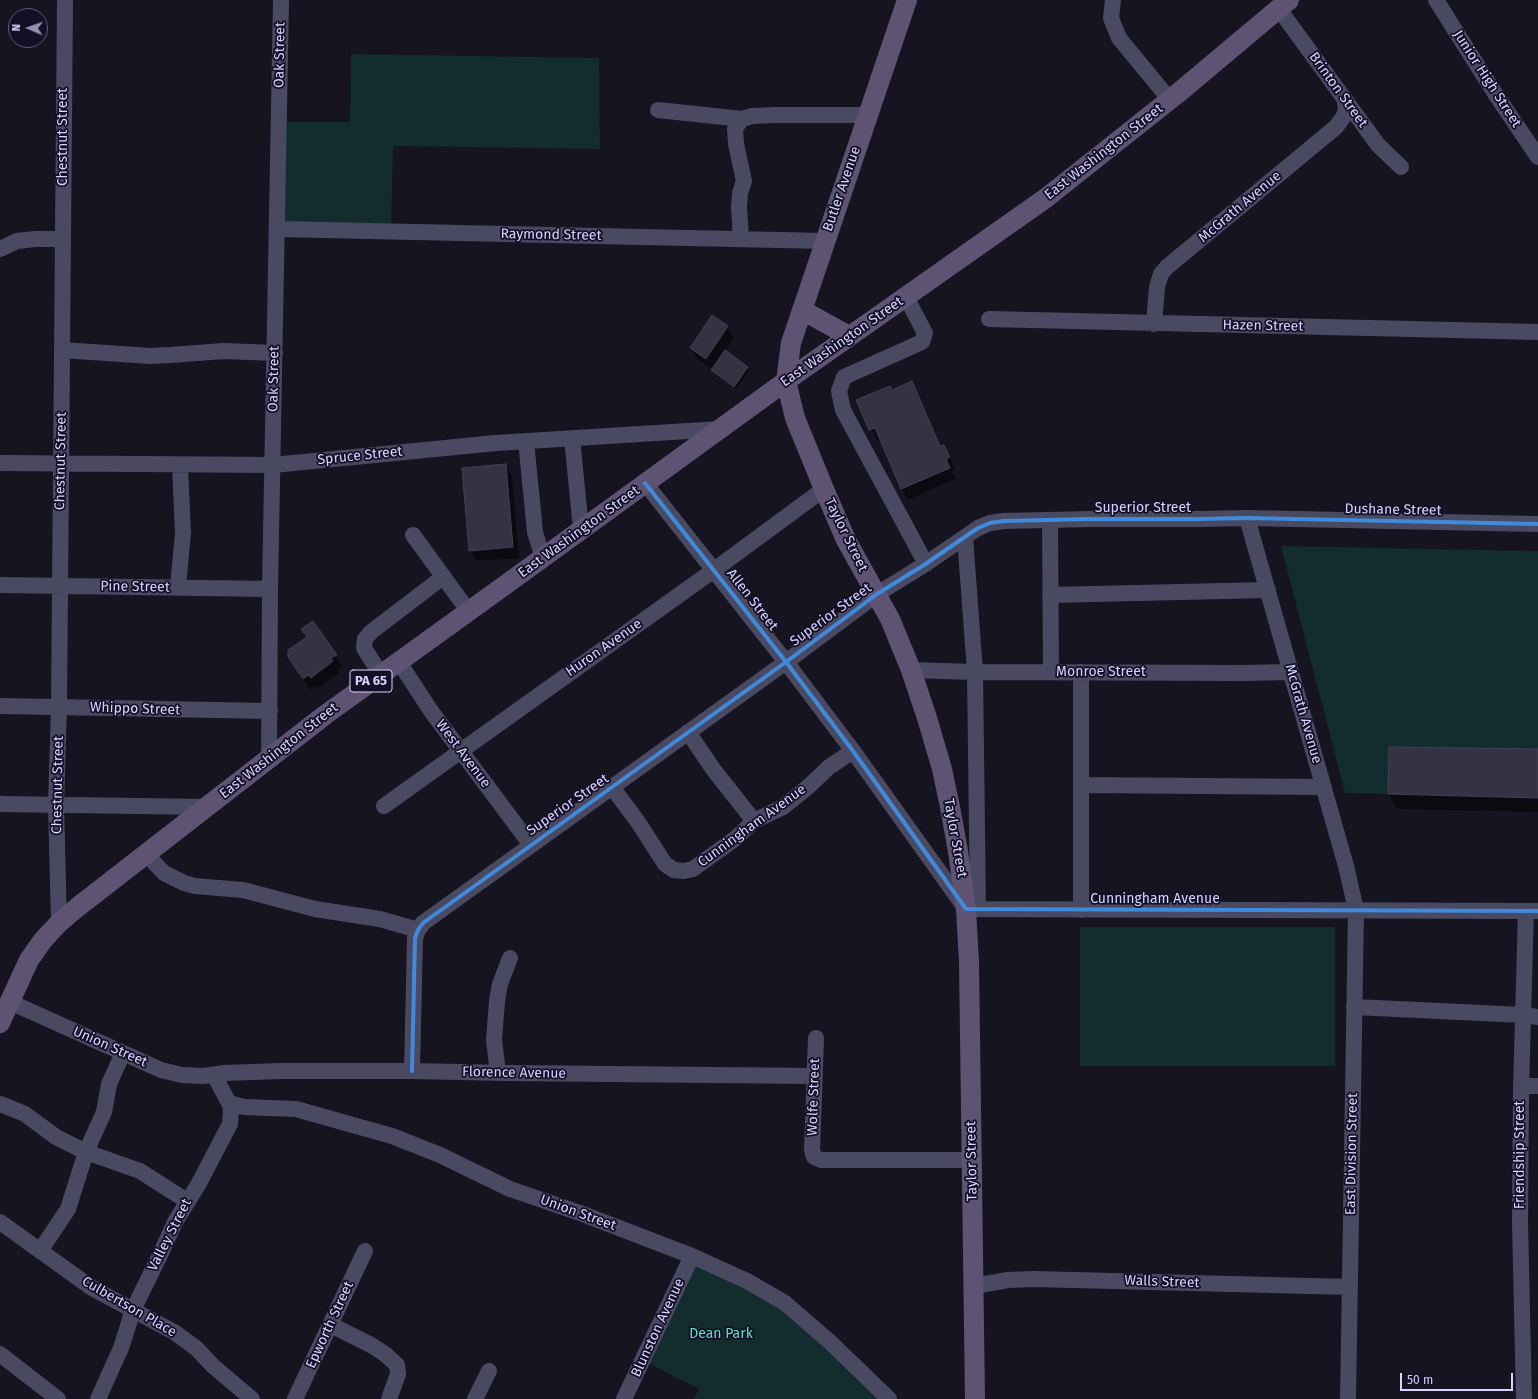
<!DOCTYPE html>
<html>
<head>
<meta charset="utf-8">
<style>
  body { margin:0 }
  #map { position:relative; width:1538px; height:1399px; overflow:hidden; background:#161421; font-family:"Fira Sans",sans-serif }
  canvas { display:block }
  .north { position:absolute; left:8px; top:8px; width:40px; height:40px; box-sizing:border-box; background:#130f26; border:1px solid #625e7d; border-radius:50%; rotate:272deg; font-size:11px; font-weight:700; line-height:16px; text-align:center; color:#d9d4ff }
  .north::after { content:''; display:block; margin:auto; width:14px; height:18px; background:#9591b1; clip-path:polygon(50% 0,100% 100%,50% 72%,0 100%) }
  .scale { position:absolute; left:1400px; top:1373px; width:113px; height:18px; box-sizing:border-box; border:2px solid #d9d4ff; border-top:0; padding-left:5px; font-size:12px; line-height:14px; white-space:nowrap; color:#d9d4ff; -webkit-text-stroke:3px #130f26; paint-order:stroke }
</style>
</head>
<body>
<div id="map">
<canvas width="1538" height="1399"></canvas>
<div class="north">N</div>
<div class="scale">50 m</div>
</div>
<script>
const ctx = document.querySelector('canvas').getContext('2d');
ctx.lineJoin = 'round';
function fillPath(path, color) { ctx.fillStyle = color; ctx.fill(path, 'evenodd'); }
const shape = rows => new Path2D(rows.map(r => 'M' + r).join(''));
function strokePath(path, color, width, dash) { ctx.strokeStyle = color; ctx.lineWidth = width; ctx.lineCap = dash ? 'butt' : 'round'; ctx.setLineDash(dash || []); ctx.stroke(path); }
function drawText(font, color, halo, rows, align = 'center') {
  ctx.font = font + ' "Fira Sans",sans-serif'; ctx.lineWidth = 3.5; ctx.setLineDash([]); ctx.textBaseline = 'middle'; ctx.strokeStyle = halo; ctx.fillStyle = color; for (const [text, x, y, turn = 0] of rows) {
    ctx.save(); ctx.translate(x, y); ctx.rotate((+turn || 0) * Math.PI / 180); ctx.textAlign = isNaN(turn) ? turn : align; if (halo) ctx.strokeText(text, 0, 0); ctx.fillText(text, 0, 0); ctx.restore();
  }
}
const green = shape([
  [351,54,599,58,600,149,393,146,391,232,278,229,279,122,350,122],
  [1281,546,1538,551,1538,798,1345,793],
  [1080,927,1335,927,1335,1066,1080,1066],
  [692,1256,747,1281,889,1399,694,1399,699,1389,642,1360]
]);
const shadow = shape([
  [712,316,728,327,734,338,725,352,747,367,749,370,736,389,714,373,712,369,697,359,691,348],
  [912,382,918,393,941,447,944,446,950,457,955,469,951,470,955,479,908,500,902,489,880,439,877,441,858,400,892,391],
  [506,465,512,476,519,558,476,561,470,550],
  [336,655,342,666,337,670,339,673,318,688,316,686,310,690,289,657],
  [1538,750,1538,812,1397,809,1389,794]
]);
const building = shape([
  [712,315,728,326,706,359,690,348,712,315],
  [725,350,748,367,734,387,711,370,725,350],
  [912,381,940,446,944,445,950,457,946,459,950,468,901,489,875,428,869,430,856,400,890,386,892,390,912,381],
  [506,464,513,547,469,551,462,468,506,464],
  [313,621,337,655,331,658,333,661,311,678,309,675,303,679,288,657,288,650,307,637,301,629,313,621],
  [1389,747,1538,749,1538,798,1388,794,1389,747]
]);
const minor = shape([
  [1113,0,1111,18,1119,38,1170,100],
  [1436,0,1496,95,1538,157],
  [1279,9,1378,145,1401,167],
  [658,110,742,119],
  [278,229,825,241],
  [741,239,739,207,740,193,744,181,736,144,735,128,742,119,752,116,776,115,868,115],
  [0,249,17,241,35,239,63,239],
  [906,297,925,333,922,342,844,377,839,391,843,410,926,564],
  [989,319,1538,332],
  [1154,324,1157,287,1161,274,1167,267,1336,127,1344,116,1346,109,1345,101],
  [62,350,150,356,170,355,224,351,275,353],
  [572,438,581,529],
  [526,441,535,532,543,558],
  [0,463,273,465,496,443,720,429],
  [645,483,786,662,853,751,966,909,1538,911],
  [1247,518,1346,866,1356,910,1348,1399],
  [1050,520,1051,672],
  [413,535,469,612],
  [965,537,975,672,978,909],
  [0,585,270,589],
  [178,587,183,533,180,466],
  [1050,595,1268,590],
  [399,662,431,711,531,845],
  [911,670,975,672,1244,673,1291,672],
  [1081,672,1081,910],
  [381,675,364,648,365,639,371,632,443,577],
  [0,706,270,711],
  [688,732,713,769,754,821],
  [269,758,270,589,281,0],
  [1081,785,1324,787],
  [612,787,638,822,665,864,674,870,684,871,693,869,736,838,754,821,783,807,808,787,829,767,853,751],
  [0,804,207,807],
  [384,806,714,570,824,489],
  [146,854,164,873,184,883,195,886,243,890,315,909,380,919,418,930],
  [59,923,56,805,59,707,65,0],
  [10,1002,161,1070,182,1075,203,1076,225,1073,281,1071,412,1071,507,1073,815,1076],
  [1354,1007,1524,1015,1538,1017],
  [816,1038,812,1150,814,1157,821,1160,972,1160],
  [412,1071,415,938,418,930,423,923,786,662,877,594,924,565,978,528,990,523,1004,521,1090,519,1199,519,1247,518,1538,524],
  [498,1073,494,1040,497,1001,500,984,510,958],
  [1521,1086,1538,1086],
  [229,1103,244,1107,296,1109,392,1136,440,1155,510,1189,580,1213,692,1256,747,1281,785,1303,830,1342,889,1399],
  [0,1104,25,1114,56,1137,86,1152,140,1171,187,1201],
  [0,1222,92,1288,174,1332,196,1348,213,1366,252,1399],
  [40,1251,68,1209,86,1152,104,1112,109,1084,123,1053],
  [974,1286,1008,1280,1033,1279,1350,1287],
  [331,1325,371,1345,385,1354,397,1365,398,1374,389,1399],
  [0,1354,58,1399],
  [98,1399,121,1348,133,1310,161,1253,175,1222,198,1185,230,1124,231,1108,229,1103,214,1075],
  [295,1399,365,1251],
  [475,1399,489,1371],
  [624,1399,692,1256],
  [1524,1399,1520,1222,1521,1091,1526,911]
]);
const major = shape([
  [907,0,791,343,786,381,795,418,824,489,846,540,890,619,911,670,927,718,942,769,950,807,958,851,966,909,969,962,975,1399],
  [802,310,849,336],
  [0,1023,29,960,43,940,59,923,79,906,325,715,508,583,786,381,1046,198,1177,94,1289,0]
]);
const cycleway = shape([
  [645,483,786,662,853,751,966,909,1538,911],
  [412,1071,415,938,418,930,423,923,786,662,877,594,924,565,978,528,990,523,1004,521,1090,519,1199,519,1247,518,1538,524]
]);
const shields = [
  [371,681,42]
];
const shieldNames = [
  ["PA 65",371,681]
];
const streetNames = [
  ["Oak Street",280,55,-89],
  ["Junior High Street",1487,79,57],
  ["Brinton Street",1338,90,54],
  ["Chestnut Street",63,137,-90],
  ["East Washington Street",1104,152,-38],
  ["Butler Avenue",842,189,-71],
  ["McGrath Avenue",1240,207,-40],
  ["Raymond Street",551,235,1],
  ["Hazen Street",1263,326,1],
  ["East Washington Street",842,342,-35],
  ["Oak Street",274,379,-89],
  ["Spruce Street",360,456,-6],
  ["Chestnut Street",61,461,-89],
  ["Superior Street",1143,508],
  ["Dushane Street",1393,510,1],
  ["East Washington Street",579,532,-36],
  ["Taylor Street",846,535,64],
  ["Pine Street",135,587,1],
  ["Allen Street",752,600,52],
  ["Superior Street",831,615,-36],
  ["Huron Avenue",604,648,-35],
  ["Monroe Street",1101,672],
  ["Whippo Street",135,709,2],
  ["McGrath Avenue",1303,714,74],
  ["East Washington Street",279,751,-38],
  ["West Avenue",463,754,53],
  ["Chestnut Street",58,785,-89],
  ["Superior Street",568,805,-35],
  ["Cunningham Avenue",752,826,-36],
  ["Taylor Street",955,838,80],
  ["Cunningham Avenue",1155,899],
  ["Union Street",110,1047,24],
  ["Florence Avenue",514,1073,1],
  ["Wolfe Street",814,1097,-88],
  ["East Division Street",1352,1154,-89],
  ["Friendship Street",1520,1155,-90],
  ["Taylor Street",972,1161,-91],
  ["Union Street",578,1213,20],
  ["Valley Street",170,1235,-63],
  ["Walls Street",1162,1282,2],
  ["Culbertson Place",129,1307,30],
  ["Epworth Street",330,1325,-65],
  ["Blunston Avenue",658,1328,-65]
];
const parkNames = [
  ["Dean Park",721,1334]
];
fillPath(green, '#132c2d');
fillPath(shadow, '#0007');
fillPath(building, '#343243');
strokePath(building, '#433f54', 1);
strokePath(minor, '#4a4962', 16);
strokePath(major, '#5e5373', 20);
strokePath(cycleway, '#408adc', 4);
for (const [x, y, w] of shields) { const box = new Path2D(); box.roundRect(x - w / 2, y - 11, w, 22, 3); ctx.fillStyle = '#130f26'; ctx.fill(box); strokePath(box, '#d9d4ff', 1); }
drawText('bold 13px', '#d9d4ff', null, shieldNames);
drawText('14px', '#d9d4ff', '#130f26', streetNames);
drawText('14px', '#5fe0c0', '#130f26', parkNames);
</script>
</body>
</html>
